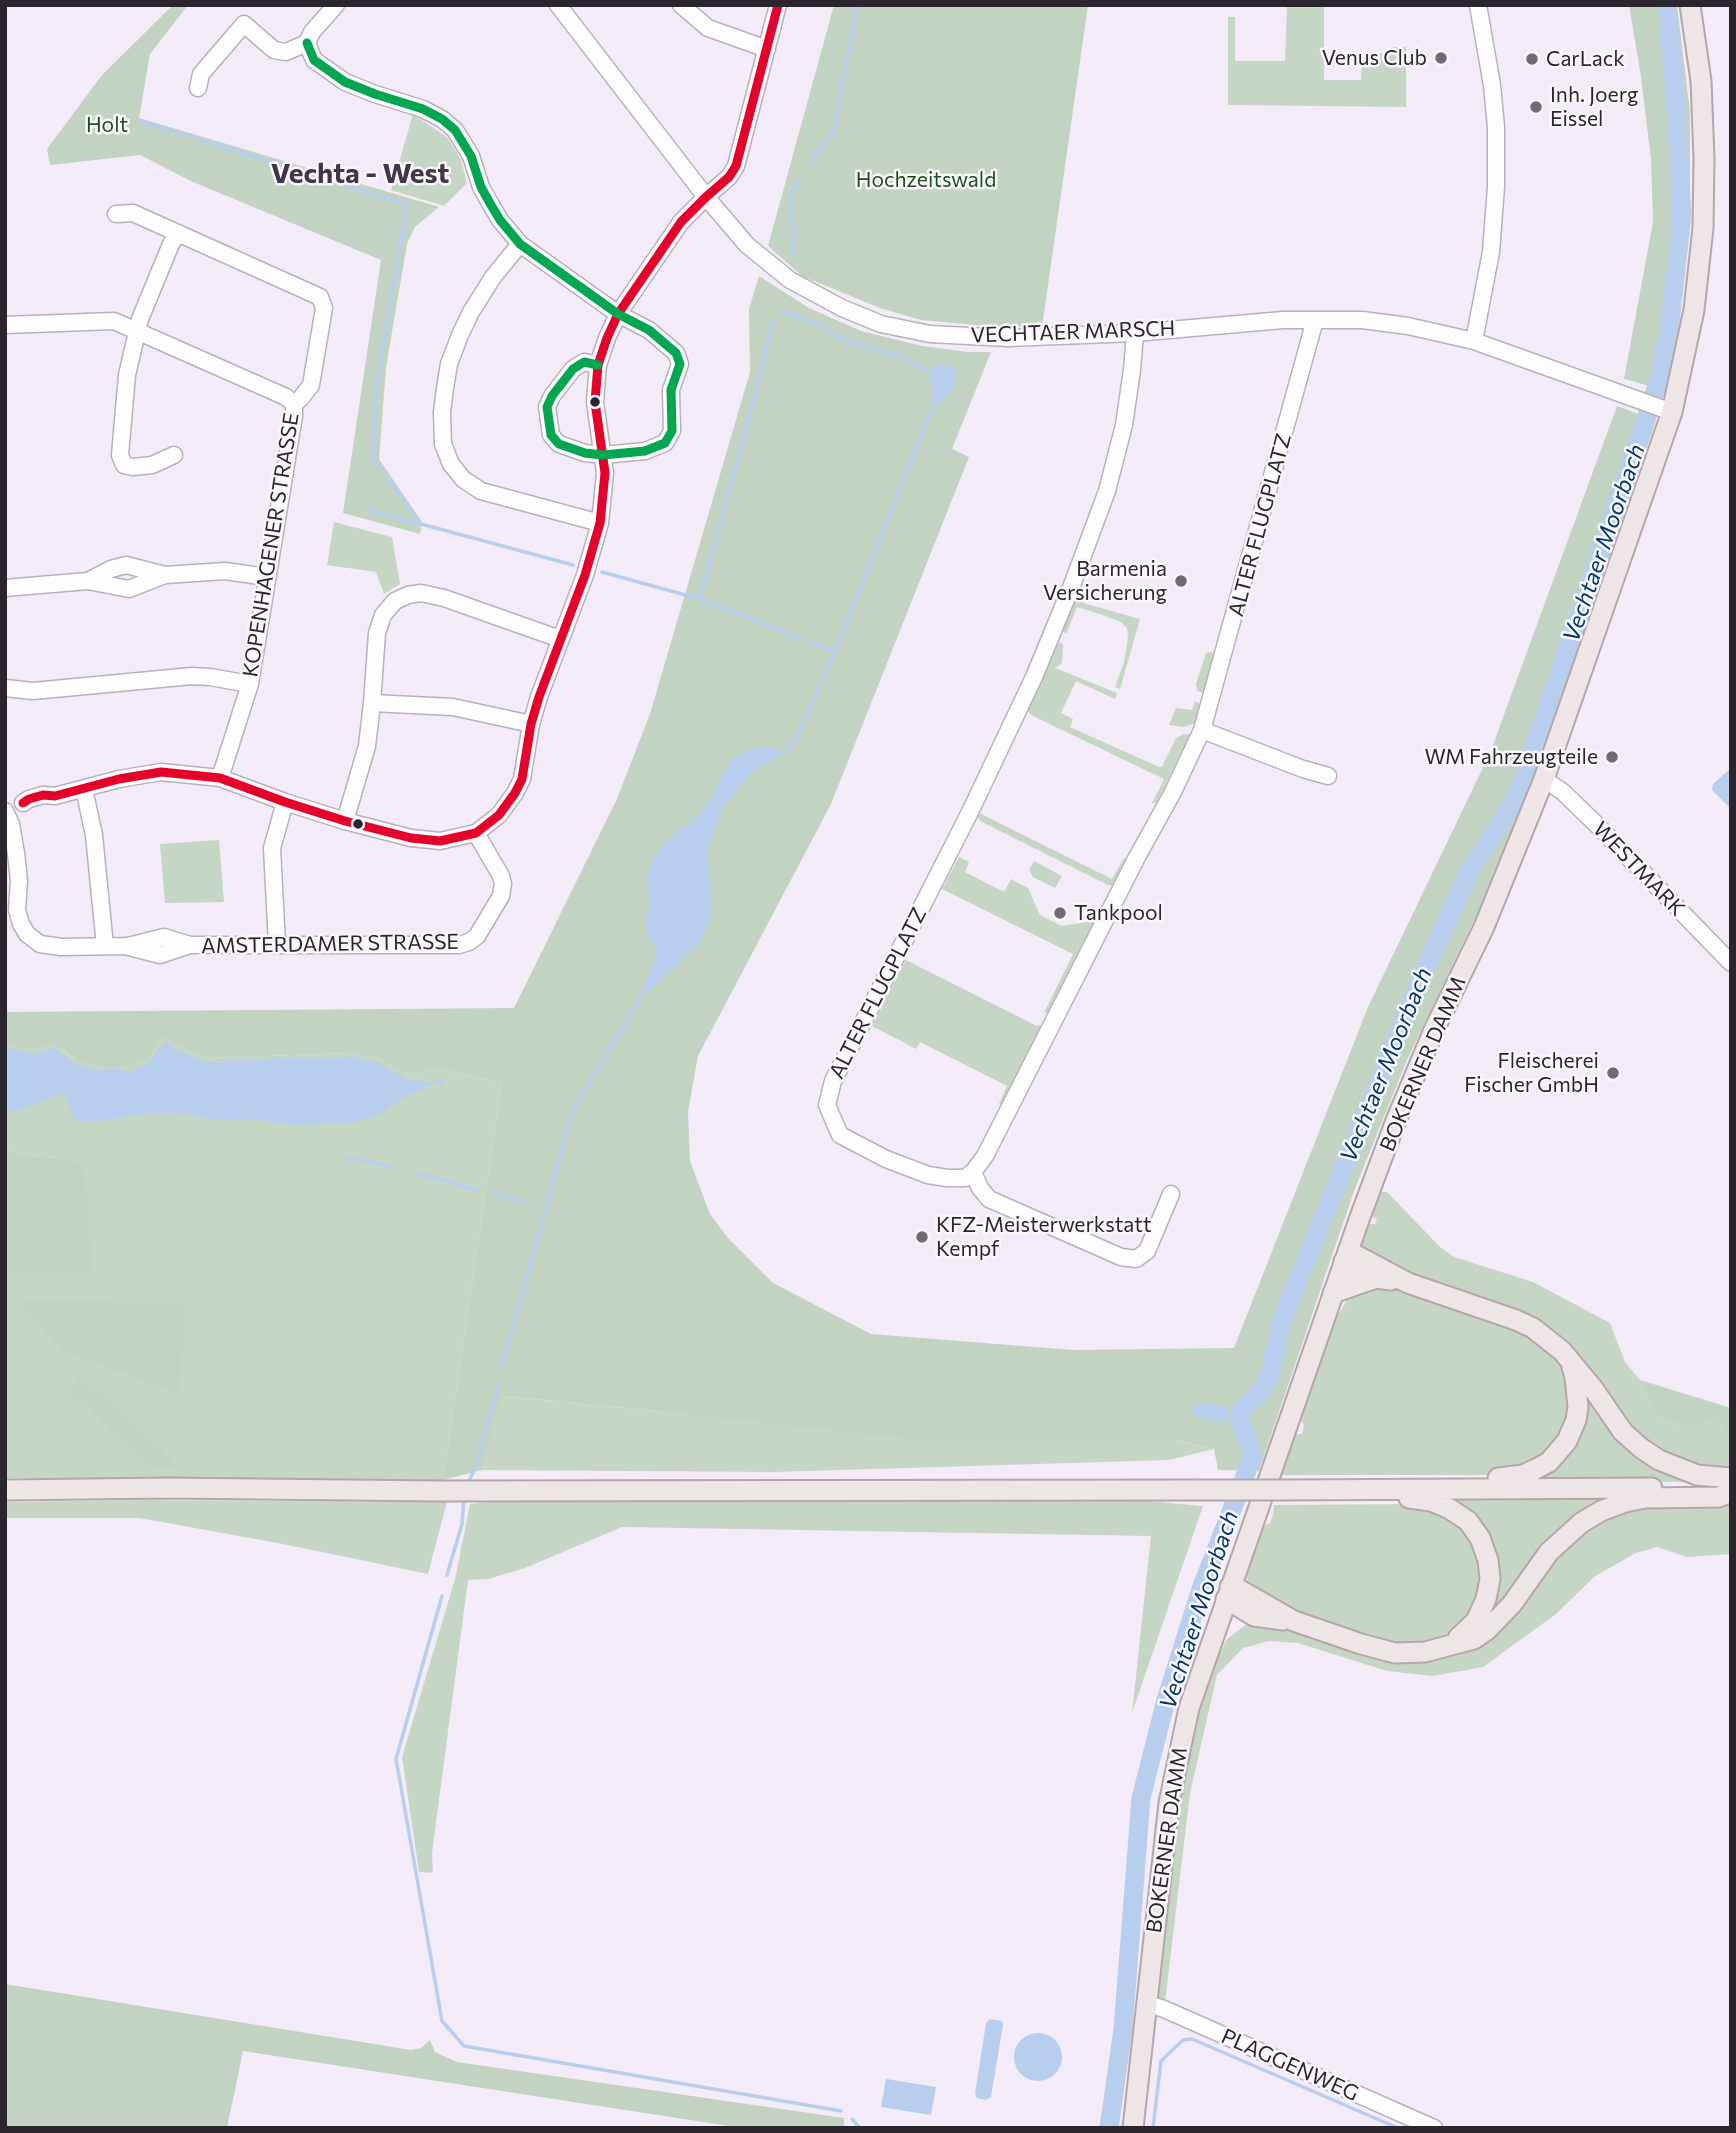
<!DOCTYPE html>
<html>
<head>
<meta charset="utf-8">
<style>
  body { margin:0 }
  #map { position:relative; width:1736px; height:2133px; overflow:hidden; background:#f3ebf7; font-family:Commissioner,sans-serif }
  canvas { display:block }
  .frame { position:absolute; inset:0; border:7px solid #2b252e; pointer-events:none }
</style>
</head>
<body>
<div id="map">
<canvas width="1736" height="2133"></canvas>
<div class="frame"></div>
</div>
<script>
const ctx = document.querySelector('canvas').getContext('2d');
ctx.lineJoin = 'round';
function fillPath(path, color) { ctx.fillStyle = color; ctx.fill(path, 'evenodd'); }
const shape = rows => new Path2D(rows.map(r => 'M' + r).join(''));
function strokePath(path, color, width, dash) { ctx.strokeStyle = color; ctx.lineWidth = width; ctx.lineCap = dash ? 'butt' : 'round'; ctx.setLineDash(dash || []); ctx.stroke(path); }
function drawText(font, color, halo, rows, align = 'center') {
  ctx.font = font + ' Commissioner,sans-serif'; ctx.lineWidth = 5; ctx.setLineDash([]); ctx.textBaseline = 'middle'; ctx.strokeStyle = halo; ctx.fillStyle = color; for (const [text, x, y, turn = 0] of rows) {
    ctx.save(); ctx.translate(x, y); ctx.rotate((+turn || 0) * Math.PI / 180); ctx.textAlign = isNaN(turn) ? turn : align; if (halo) ctx.strokeText(text, 0, 0); ctx.fillText(text, 0, 0); ctx.restore();
  }
}
const green = shape([
  [1287,5,1324,5,1324,80,1361,80,1362,66,1376,66,1376,53,1388,53,1389,47,1406,47,1406,107,1228,105,1228,17,1235,17,1235,61,1285,61],
  [413,114,448,138,461,160,467,183,444,206,391,190],
  [334,522,392,537,400,584,384,594,376,572,327,565],
  [1076,593,1085,596,1083,603,1140,619,1120,689,1115,687,1124,662,1128,638,1127,628,1121,622,1103,615,1077,607,1066,634,1062,630],
  [1060,642,1063,645,1062,663,1055,668,1117,693,1115,699,1076,681,1061,713,1073,719,1070,727,1159,767,1162,767,1176,738,1184,734,1190,735,1157,802,1152,803,1164,779,1031,715,1028,711,1057,645],
  [1208,652,1216,653,1204,693,1197,691,1196,684,1206,653],
  [1195,701,1200,704,1195,723,1184,727,1169,725,1176,708,1192,710],
  [975,811,1112,879,1124,858,1128,860,1114,886,1108,885,980,821],
  [219,840,224,902,165,903,160,844],
  [959,857,969,862,965,872,1004,892,1011,879,1028,888,1040,915,1062,926,1094,921,1095,923,1052,1011,1044,1013,1073,954,942,889],
  [1034,861,1062,876,1055,888,1033,877,1029,870],
  [906,960,1037,1026,1041,1025,1042,1029,1004,1104,999,1104,1007,1086,920,1042,916,1049,872,1026],
  [164,1038,203,1058,351,1053,379,1059,409,1074,437,1068,502,1083,443,1480,203,1482,149,1478,5,1478,5,1271,91,1271,62,1158,25,1156,5,1148,5,1045,33,1050,55,1045,74,1059,147,1059],
  [1376,1192,1387,1192,1440,1247,1454,1257,1533,1282,1610,1323,1625,1362,1640,1380,1655,1415,1688,1428,1716,1415,1731,1437,1731,1474,1690,1466,1635,1436,1575,1352,1436,1285,1380,1260,1368,1252,1362,1245,1362,1237,1364,1229,1368,1224,1375,1224,1377,1219,1370,1216],
  [1366,1287,1395,1288,1424,1295,1529,1335,1558,1358,1566,1376,1571,1403,1567,1423,1559,1440,1538,1460,1493,1475,1280,1475,1292,1435,1302,1434,1304,1425,1297,1415,1324,1339,1348,1298],
  [1582,1388,1691,1482,1530,1481,1557,1463],
  [500,1396,680,1413,1176,1440,1214,1449,1169,1460,774,1472,482,1470],
  [1437,1495,1615,1495,1524,1576,1476,1632,1494,1567],
  [146,1500,447,1502,428,1574,283,1544,140,1518,5,1518,5,1502],
  [1135,1500,1203,1506,1132,1713,1151,1536,622,1527,525,1568,488,1579,468,1580,432,1853,433,1873,419,1872,402,1757,455,1579,470,1504,498,1501],
  [1660,1503,1731,1504,1731,1554,1687,1557,1657,1547,1636,1553,1595,1576,1556,1614,1483,1667,1433,1676,1387,1671,1298,1643,1269,1641,1243,1648,1217,1675,1190,1793,1165,2002,1162,2002,1156,1995,1171,1837,1191,1731,1212,1669,1227,1639,1247,1624,1257,1623,1277,1625,1411,1662,1434,1661,1461,1654,1486,1641,1568,1541,1617,1512],
  [1419,1504,1448,1515,1471,1538,1483,1568,1477,1604,1460,1628,1445,1639,1434,1643,1403,1645,1381,1641,1290,1609,1249,1584,1247,1577,1248,1564,1261,1526,1270,1523,1273,1514,1274,1505]
]);
const forest = shape([
  [173,5,188,5,150,54,139,118,439,207,415,227,407,244,386,367,379,459,422,522,420,534,343,513,381,260,193,182,140,155,50,165,47,149,102,75],
  [834,5,1088,5,1042,327,987,326,921,320,880,308,802,276,768,246],
  [1629,5,1677,5,1690,112,1690,207,1683,293,1664,390,1624,379,1653,222,1651,159,1640,70],
  [759,276,809,308,861,331,922,346,967,352,991,352,952,449,969,457,831,804,698,1056,688,1112,690,1161,710,1214,728,1238,773,1283,871,1334,1073,1350,1234,1348,1368,1007,1490,753,1617,406,1656,421,1527,796,1479,910,1407,1060,1354,1191,1259,1471,1218,1470,1214,1449,1177,1440,902,1438,680,1413,501,1396,482,1470,443,1480,502,1083,437,1068,409,1074,379,1059,351,1053,203,1058,164,1038,147,1059,123,1067,94,1065,75,1059,55,1045,33,1050,5,1045,5,1012,514,1008,617,799,650,714,750,372,749,309],
  [5,1148,25,1156,62,1158,85,1165,91,1272,5,1271],
  [13,1298,184,1305,181,1394,64,1351],
  [81,1376,181,1469,155,1469,68,1391],
  [1640,1380,1731,1408,1731,1437,1716,1416,1688,1428,1655,1415],
  [5,1984,411,2050,421,2048,430,2040,435,2052,457,2062,844,2118,844,2128,742,2128,243,2051,227,2128,5,2128]
]);
const water = shape([
  [942,363,955,370,956,381,950,392,939,404,932,401,933,393,929,374,930,369],
  [759,747,772,748,781,753,773,760,753,771,722,809,708,847,707,861,712,902,710,920,699,944,647,993,644,992,642,990,655,960,655,947,648,935,646,922,649,905,648,875,652,860,669,838,691,822,710,801,720,779,733,759,747,751],
  [1731,768,1731,809,1712,790,1713,784],
  [165,1041,179,1051,201,1060,218,1063,234,1060,255,1061,275,1057,312,1059,352,1057,377,1062,407,1080,435,1083,405,1097,378,1115,354,1122,330,1124,295,1125,253,1119,213,1119,177,1113,147,1113,101,1121,78,1121,73,1117,66,1096,60,1094,10,1114,5,1106,5,1048,37,1054,54,1048,68,1059,81,1066,96,1070,113,1068,130,1072,149,1063],
  [1201,1403,1229,1407,1225,1422,1206,1420,1194,1416,1192,1411,1195,1406],
  [990,2019,1002,2021,1003,2025,991,2097,986,2100,977,2098,975,2094,986,2023],
  '1014 2057a24 24 0 1 1 48 0a24 24 0 1 1-48 0Z',
  [886,2079,936,2087,931,2115,881,2107]
]);
const stream = shape([
  [138,120,407,205,377,382,373,458,421,524,573,565],
  [811,162,835,128,842,84,858,5],
  [792,254,795,232,791,207,792,193,798,180],
  [781,311,825,327,830,333,842,339,904,358,931,373],
  [368,510,420,524],
  [602,572,700,599,802,639],
  [700,599,751,410,773,320],
  [811,642,835,652],
  [781,753,789,750,797,737,835,652,936,398],
  [435,1083,442,1082],
  [347,1157,390,1166],
  [416,1173,477,1190],
  [493,1193,524,1202],
  [501,1369,573,1110,644,992],
  [467,1485,476,1466,498,1387],
  [447,1575,462,1524,464,1499],
  [442,1596,396,1759,442,2021,464,2046,841,2111],
  [852,2119,860,2128],
  [1153,2128,1161,2061,1183,2040,1192,2039,1398,2128]
]);
const river = shape([
  [1109,2128,1123,2029,1141,1798,1166,1700,1201,1589,1252,1458,1249,1443,1239,1420,1242,1410,1259,1394,1270,1375,1282,1319,1421,978,1469,872,1518,795,1659,380,1670,322,1682,215,1677,122,1667,5]
]);
const minor = shape([
  [558,5,706,197,747,245,790,280,842,308,881,324,930,334,1008,338,1135,333,1283,320,1362,320,1408,326,1474,341,1672,412],
  [681,5,708,28,767,49],
  [307,43,314,60,345,82,375,94,423,109,442,119,455,130,471,156,481,187,491,205,500,220,520,244,618,314,649,330,676,353,680,364,671,390,672,431,665,443,645,451,603,455,585,453,559,444,551,435,547,407,552,396,573,369,584,362,598,365],
  [198,88,201,74,244,24,274,50,286,52,307,43,312,32,336,5],
  [116,214,133,213,320,297,324,308,311,385,301,398,294,404],
  [520,244,493,277,471,312,460,335,449,364,445,388,442,412,443,444,451,464,463,479,481,491,600,523],
  [5,325,114,321,286,397,294,404,294,416,250,684,220,778],
  [1135,333,1132,370,1124,425,1107,491,1072,585,1034,677,969,814,833,1081,827,1105,840,1135,886,1159,928,1175,947,1178,965,1178,973,1172,985,1156,1136,859,1173,792,1202,730,1315,320],
  [1474,341,1491,252,1496,187,1496,127,1492,85,1478,5],
  [174,455,152,465,133,467,124,465,120,455,127,375,140,319,171,244,178,233],
  [88,581,111,569,126,565,165,575,225,571,267,577],
  [5,588,88,581,129,589,165,575],
  [5,688,33,691,192,676,210,677,250,684],
  [372,703,453,707,531,724],
  [1202,730,1303,769,1328,776],
  [1544,779,1563,792,1598,826,1731,963],
  [84,789,94,835,105,946],
  [23,803,29,799,43,795,55,796,119,779,161,772,220,778,285,802,345,821,411,838,440,841,476,833,499,815,515,793,522,779,531,724,539,697,585,575,600,523,605,473,595,402,598,365,607,338,618,314,681,222,706,197,729,177,736,166,778,5],
  [5,811,11,824,16,853,19,881,17,910,21,924,27,934,40,944,61,947,128,946,164,937,190,945,459,945,469,942,477,936,501,896,503,884,501,876,476,833],
  [345,821,367,746,372,703,377,633,383,615,395,601,408,595,421,593,444,598,560,639],
  [277,945,272,848,285,802],
  [129,947,160,955,190,945],
  [973,1172,980,1188,989,1199,1121,1257,1136,1259,1147,1251,1171,1194],
  [1146,2003,1164,2009,1434,2128]
]);
const major = shape([
  [1348,1251,1408,1283,1516,1320,1533,1328,1562,1351,1592,1387,1623,1432,1641,1448,1659,1460,1697,1475,1731,1478],
  [1344,1261,1360,1272,1376,1278,1391,1280],
  [1333,1293,1376,1278],
  [1498,1478,1523,1475,1536,1469,1549,1462,1567,1441,1576,1420,1578,1407,1575,1377,1572,1367],
  [5,1490,168,1488,437,1491,1196,1490],
  [1283,1490,1652,1488],
  [1409,1498,1431,1501,1450,1509,1468,1521,1480,1538,1488,1560,1490,1579,1486,1599,1476,1621,1458,1638],
  [1230,1587,1240,1590,1294,1621,1361,1644,1395,1653,1425,1652,1474,1639,1487,1630,1512,1604,1549,1552,1581,1523,1601,1511,1625,1502,1646,1498,1719,1497,1731,1492],
  [1226,1599,1254,1616,1283,1620],
  [1133,2128,1169,1803,1189,1708,1360,1217,1395,1123,1434,1030,1484,927,1544,779,1672,412,1694,310,1703,228,1704,158,1701,81,1690,5]
]);
const majorBridge = shape([
  [1196,1490,1283,1490]
]);
const bus1 = shape([
  [23,803,29,799,43,795,55,796,119,779,161,772,220,778,285,802,345,821,411,838,440,841,476,833,499,815,515,793,522,779,531,724,539,697,585,575,600,523,605,473,595,402,598,365,607,338,618,314,681,222,706,197,729,177,736,166,778,5]
]);
const bus2 = shape([
  [307,43,314,60,345,82,375,94,423,109,442,119,455,130,471,156,481,187,491,205,500,220,520,244,618,314,649,330,676,353,680,364,671,390,672,431,665,443,645,451,603,455,585,453,559,444,551,435,547,407,552,396,573,369,584,362,598,365]
]);
const markers = [
  [1441,58,7,"#716a74"],
  [1532,59,7,"#716a74"],
  [1536,107,7,"#716a74"],
  [595,402,6,"#2b252e"],
  [1181,581,7,"#716a74"],
  [1612,757,7,"#716a74"],
  [358,824,6,"#2b252e"],
  [1060,913,7,"#716a74"],
  [1613,1073,7,"#716a74"],
  [922,1237,7,"#716a74"]
];
const poiNames = [
  ["Venus Club",1427,58],
  ["CarLack",1546,59,"left"],
  ["Inh. Joerg",1550,95,"left"],
  ["Eissel",1550,119,"left"],
  ["Barmenia",1167,569],
  ["Versicherung",1167,593],
  ["WM Fahrzeugteile",1598,757],
  ["Tankpool",1074,913,"left"],
  ["Fleischerei",1599,1061],
  ["Fischer GmbH",1599,1085],
  ["KFZ-Meisterwerkstatt",936,1225,"left"],
  ["Kempf",936,1249,"left"]
];
const parkNames = [
  ["Holt",107,125],
  ["Hochzeitswald",926,180]
];
const streetNames = [
  ["VECHTAER MARSCH",1073,332,-2],
  ["ALTER FLUGPLATZ",1260,525,-75],
  ["KOPENHAGENER STRASSE",271,545,-81],
  ["WESTMARK",1639,869,46],
  ["AMSTERDAMER STRASSE",330,944,-1],
  ["ALTER FLUGPLATZ",878,993,-63],
  ["BOKERNER DAMM",1423,1064,-67],
  ["BOKERNER DAMM",1167,1840,-82],
  ["PLAGGENWEG",1290,2065,24]
];
const waterNames = [
  ["Vechtaer Moorbach",1604,543,-71],
  ["Vechtaer Moorbach",1386,1065,-68],
  ["Vechtaer Moorbach",1199,1610,-72]
];
const districtNames = [
  ["Vechta - West",360,174]
];
fillPath(green, '#c5d6c4');
fillPath(forest, '#c2d3c2');
fillPath(water, '#b7ceef');
strokePath(stream, '#b7ceef', 3.5);
strokePath(river, '#b7ceef', 19);
strokePath(minor, '#b8b1ba', 19);
strokePath(major, '#b6a6a9', 23);
strokePath(minor, '#fdfcfe', 16);
strokePath(major, '#eee6e6', 19);
strokePath(majorBridge, '#b6a6a9', 23, []);
strokePath(majorBridge, '#eee6e6', 19);
strokePath(bus1, '#e4002b', 9);
strokePath(bus2, '#00a651', 9);
for (const [x, y, r, color] of markers) { const dot = new Path2D(); dot.arc(x, y, r, 0, 2 * Math.PI); ctx.fillStyle = color; ctx.fill(dot); strokePath(dot, '#faf7fc', 2.5); }
drawText('21px', '#2b252e', '#faf7fc', poiNames, 'right');
drawText('21px', '#1b5019', '#faf7fc', parkNames);
drawText('21px', '#2b252e', '#faf7fc', streetNames);
drawText('italic 23px', '#013769', '#faf7fc', waterNames);
drawText('bold 28px', '#413547', '#faf7fc', districtNames);
</script>
</body>
</html>
